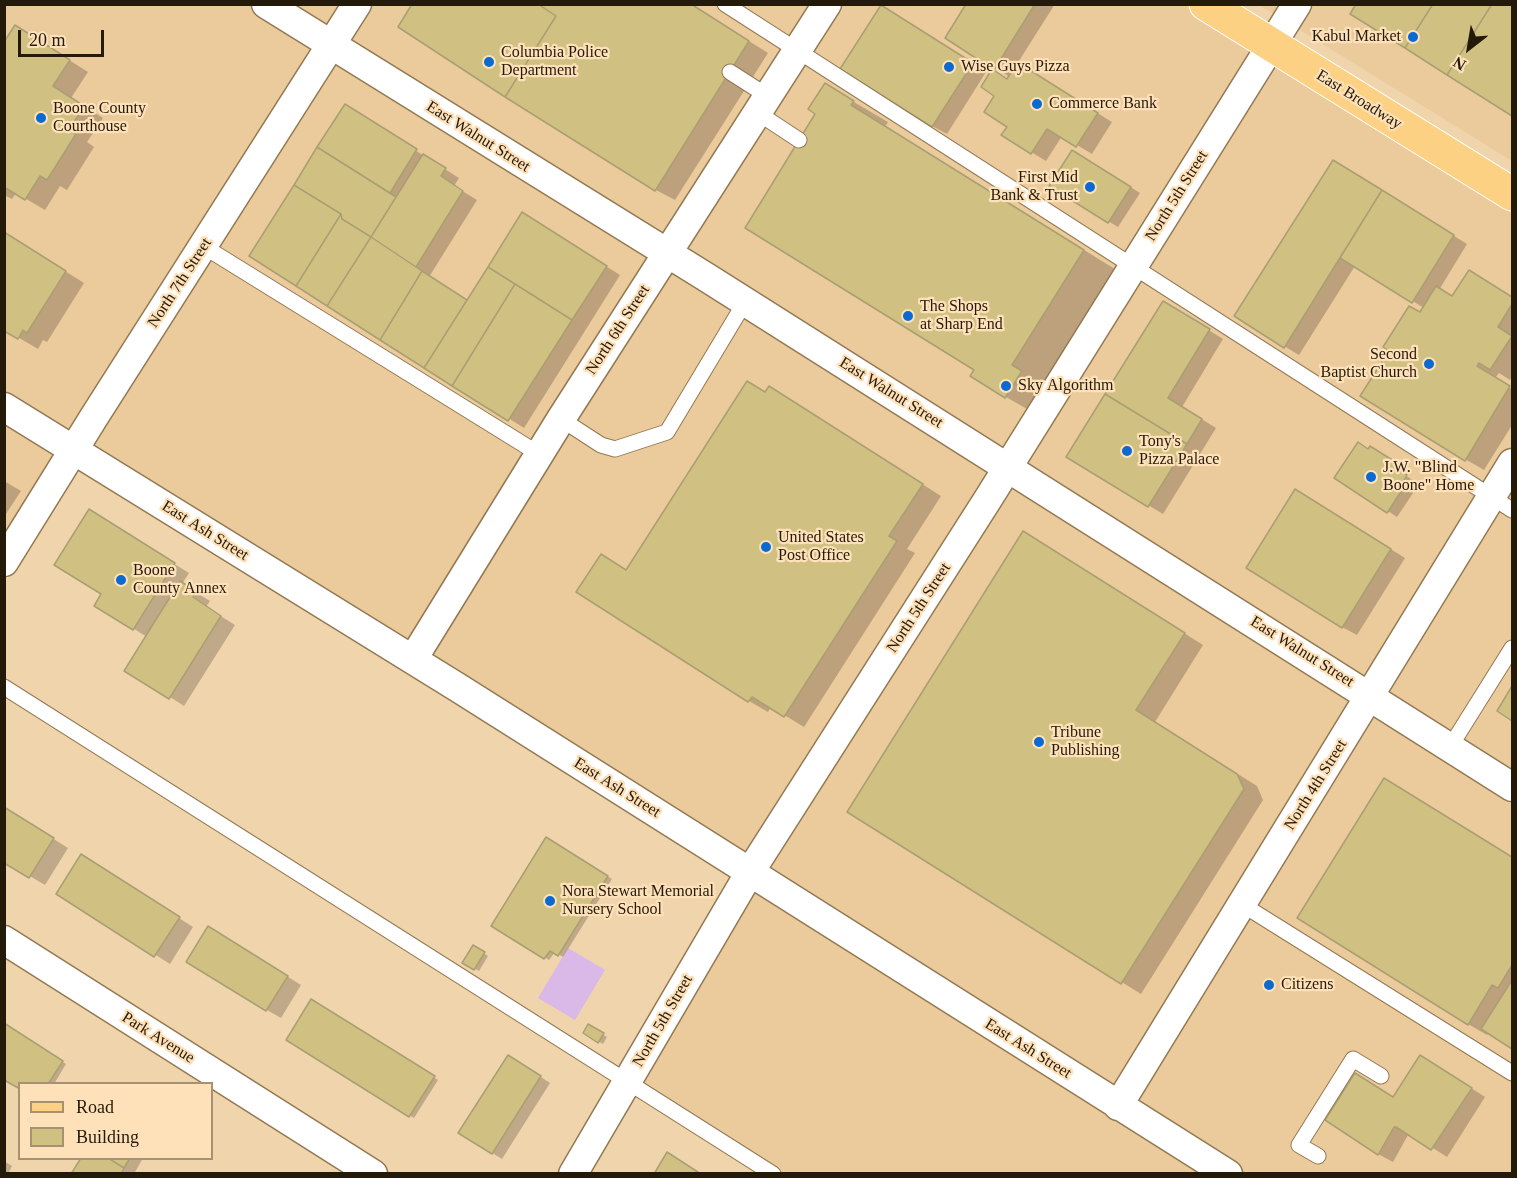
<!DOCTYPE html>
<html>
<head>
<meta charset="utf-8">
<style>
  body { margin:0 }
  #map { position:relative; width:1517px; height:1178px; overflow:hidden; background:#f0d4ac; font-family:"Times New Roman",serif }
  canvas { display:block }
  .frame { position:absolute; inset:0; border:6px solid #241a0a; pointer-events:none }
  .legend { position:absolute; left:18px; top:1082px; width:195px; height:78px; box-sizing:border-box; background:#fee1b9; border:2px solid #a79173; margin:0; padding:8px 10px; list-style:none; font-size:18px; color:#241a0a }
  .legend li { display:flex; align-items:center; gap:12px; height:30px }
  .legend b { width:30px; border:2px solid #a79173 }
  .north { position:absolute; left:1439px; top:18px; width:60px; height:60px; -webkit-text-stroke:4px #fee1b9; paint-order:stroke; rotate:211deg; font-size:16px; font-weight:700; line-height:24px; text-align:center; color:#241a0a }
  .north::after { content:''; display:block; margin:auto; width:21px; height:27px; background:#241a0a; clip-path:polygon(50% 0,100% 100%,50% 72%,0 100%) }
  .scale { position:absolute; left:18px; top:30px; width:86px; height:27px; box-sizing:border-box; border:3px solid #241a0a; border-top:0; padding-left:8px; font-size:18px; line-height:21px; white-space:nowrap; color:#241a0a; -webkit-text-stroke:4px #fee1b9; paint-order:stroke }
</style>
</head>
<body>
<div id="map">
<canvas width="1517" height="1178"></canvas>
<div class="frame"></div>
<ul class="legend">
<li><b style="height:8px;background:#fdd183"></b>Road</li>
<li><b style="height:16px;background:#d0c182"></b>Building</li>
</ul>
<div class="north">N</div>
<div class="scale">20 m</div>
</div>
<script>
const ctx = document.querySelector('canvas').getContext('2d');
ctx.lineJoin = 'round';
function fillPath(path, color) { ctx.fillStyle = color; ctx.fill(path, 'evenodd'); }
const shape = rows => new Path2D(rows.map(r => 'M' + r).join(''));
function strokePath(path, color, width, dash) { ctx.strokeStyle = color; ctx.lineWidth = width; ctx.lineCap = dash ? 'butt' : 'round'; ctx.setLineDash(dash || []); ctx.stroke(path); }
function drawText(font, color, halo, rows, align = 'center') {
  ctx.font = font + ' "Times New Roman",serif'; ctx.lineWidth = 4.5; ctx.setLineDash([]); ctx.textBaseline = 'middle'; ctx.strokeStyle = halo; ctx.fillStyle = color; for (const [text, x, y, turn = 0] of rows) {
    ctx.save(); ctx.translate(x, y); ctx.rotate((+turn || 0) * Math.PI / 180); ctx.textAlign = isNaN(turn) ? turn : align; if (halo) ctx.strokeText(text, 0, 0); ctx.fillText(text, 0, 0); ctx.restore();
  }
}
const built = shape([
  [5,5,1206,5,1512,194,1512,1173,773,1173,628,1083,750,872,74,450,5,562],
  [1259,5,1512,5,1512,161,1287,22]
]);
const green = shape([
  [568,948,605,970,575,1020,538,998]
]);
const shadow = shape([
  [690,4,768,53,675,200,656,190],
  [968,4,1055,4,1017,64,1112,122,1092,154,1062,136,1046,161,1003,135,1009,126,1008,80,1010,77,947,38],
  [1357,4,1512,4,1512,115,1448,74],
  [895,15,986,72,947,134,932,126],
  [34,38,88,72,71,98,103,118,87,142,94,147,67,190,60,186,45,210,16,193,12,199,4,195,4,44],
  [825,85,888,122,885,127,1118,271,1041,417,1006,397,976,370,818,113],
  [345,106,459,178,454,186,477,200,429,277,468,301,537,223,620,275,524,428,251,256],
  [1082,157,1140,193,1118,227,1051,186],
  [1348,170,1467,244,1439,290,1453,298,1488,283,1512,298,1512,376,1510,380,1499,373,1495,378,1512,389,1512,425,1484,470,1465,459,1420,314,1424,308,1355,266,1299,355,1284,346],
  [4,233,84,283,47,342,43,340,38,349,4,329],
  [1178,311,1223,339,1182,407,1216,428,1163,514,1068,457],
  [766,393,788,399,941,496,907,549,915,553,804,727,771,707,768,712,749,701,627,571],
  [1369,451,1380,454,1405,470,1403,474,1416,482,1412,488,1415,490,1397,517,1388,511],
  [4,481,21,491,4,517],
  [1310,499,1405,558,1357,635,1342,627],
  [104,520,189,573,182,584,210,601,206,607,235,625,184,706,170,697,147,637,96,605,103,594],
  [1043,544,1203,645,1155,722,1257,786,1263,800,1141,994,849,812],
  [1404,791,1512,858,1512,1047,1489,1032,1487,1035,1468,1024],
  [4,808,68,848,45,885,4,861],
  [547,839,612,879,563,957,555,952,549,960,493,925],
  [96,865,193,927,170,964,58,893],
  [223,936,301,985,281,1018,267,1010],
  [474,947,488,956,479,971,464,963],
  [312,1001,438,1080,414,1118,288,1040],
  [4,1025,66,1064,54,1084,20,1084],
  [589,1026,607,1037,603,1044,585,1033],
  [518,1062,550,1083,502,1159,460,1133],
  [1435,1065,1485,1097,1447,1157,1411,1134,1408,1135,1393,1162,1378,1154,1393,1099],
  [83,1158,143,1158,134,1174,73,1174],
  [4,1161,12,1166,8,1174,4,1174]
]);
const building = shape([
  [412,4,538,4,556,16,505,97,398,27,412,4],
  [538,4,691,4,749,41,655,191,505,97,556,16,538,4],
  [966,4,1035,4,994,70,945,38,966,4],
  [1356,4,1433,4,1405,48,1350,14,1356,4],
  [1433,4,1492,4,1447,75,1405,48,1433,4],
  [1492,4,1512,4,1512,116,1447,75,1492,4],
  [881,5,973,63,932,127,840,69,881,5],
  [15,25,70,60,53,86,84,106,69,130,76,134,47,180,40,176,25,200,4,187,4,42,15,25],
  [1017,62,1098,113,1076,147,1047,129,1031,154,1001,135,1007,127,984,112,994,96,981,87,992,69,1007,79,1017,62],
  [825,83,854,101,851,105,1084,250,1012,365,1022,371,1005,398,970,376,974,370,745,228,815,114,808,109,825,83],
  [345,104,417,149,390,193,317,147,345,104],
  [317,147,396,197,371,237,342,219,341,214,294,185,317,147],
  [1072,150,1131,187,1108,223,1049,186,1072,150],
  [423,154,446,168,441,176,463,191,416,267,371,237,423,154],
  [1333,160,1382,190,1284,348,1234,316,1333,160],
  [294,185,341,214,296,286,249,256,294,185],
  [1382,190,1454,235,1412,303,1340,258,1382,190],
  [522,212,607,266,572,320,488,267,522,212],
  [341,214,342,219,371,237,327,306,296,286,341,214],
  [4,232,66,271,27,333,23,330,18,339,4,331,4,232],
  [371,237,422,271,380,340,327,306,371,237],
  [488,267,515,284,452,386,424,368,488,267],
  [1469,270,1512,297,1512,304,1498,327,1512,336,1490,370,1479,363,1477,366,1510,386,1465,461,1360,396,1389,351,1383,347,1409,306,1420,312,1436,286,1452,296,1469,270],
  [422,271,467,300,424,368,380,340,422,271],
  [515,284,572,320,508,421,452,386,515,284],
  [1163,301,1210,329,1168,398,1202,419,1187,444,1105,394,1163,301],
  [747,381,765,392,769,386,923,484,889,536,897,541,784,717,752,697,748,702,576,592,601,554,626,570,747,381],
  [1105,394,1187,444,1148,507,1066,457,1105,394],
  [1358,442,1368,449,1370,446,1397,463,1394,467,1407,475,1403,482,1406,484,1387,513,1334,478,1358,442],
  [1295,489,1391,549,1342,628,1246,568,1295,489],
  [89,509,175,563,133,630,94,606,101,594,54,565,89,509],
  [1023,531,1185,633,1136,710,1237,774,1244,789,1121,984,847,812,1023,531],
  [180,581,196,591,193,597,221,616,169,699,124,671,180,581],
  [1512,686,1512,721,1497,711,1512,686],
  [1384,778,1512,857,1512,965,1498,988,1492,985,1468,1025,1297,918,1384,778],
  [4,807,54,838,29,878,4,863,4,807],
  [546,837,608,876,558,956,550,951,544,959,491,926,546,837],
  [81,854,180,917,154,957,56,894,81,854],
  [208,926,288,976,266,1011,186,962,208,926],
  [473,945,485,952,474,970,462,963,473,945],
  [1512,980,1512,1049,1481,1029,1512,980],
  [311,999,435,1076,409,1117,286,1040,311,999],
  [4,1023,63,1061,48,1084,20,1084,20,1089,4,1080,4,1023],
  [588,1024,604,1033,598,1043,583,1033,588,1024],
  [508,1055,541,1076,492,1154,458,1133,508,1055],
  [1420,1055,1472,1088,1431,1150,1396,1127,1394,1127,1378,1155,1325,1120,1355,1073,1393,1097,1420,1055],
  [667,1152,701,1174,654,1174,667,1152],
  [81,1158,108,1158,124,1168,121,1174,71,1174,81,1158],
  [108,1158,130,1158,124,1168,108,1158]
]);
const service = shape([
  [725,4,1512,510],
  [730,72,769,97],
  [758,113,799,140],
  [203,246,539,454],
  [561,419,601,445,615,449,667,432,745,302],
  [4,687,773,1174],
  [1450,747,1512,648],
  [1243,905,1512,1073],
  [1318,1156,1299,1145,1353,1059,1381,1076]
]);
const minor = shape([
  [266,4,706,277,1512,787],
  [4,407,457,687,1228,1174],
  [4,562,94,417,357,4],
  [413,659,561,419,827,4],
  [4,940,373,1174],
  [1118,1106,1512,463],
  [573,1174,750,872,988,499,1297,4]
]);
const primary = shape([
  [1206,4,1512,194]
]);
const markers = [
  [1413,37,6,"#0b69d2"],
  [489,62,6,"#0b69d2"],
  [949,67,6,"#0b69d2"],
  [1037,104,6,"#0b69d2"],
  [41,118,6,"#0b69d2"],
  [1090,187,6,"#0b69d2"],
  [908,316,6,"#0b69d2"],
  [1429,364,6,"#0b69d2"],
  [1006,386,6,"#0b69d2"],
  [1127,451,6,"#0b69d2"],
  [1371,477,6,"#0b69d2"],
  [766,547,6,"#0b69d2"],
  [121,580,6,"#0b69d2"],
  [1039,742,6,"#0b69d2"],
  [550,901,6,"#0b69d2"],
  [1269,985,6,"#0b69d2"]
];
const poiNames = [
  ["Kabul Market",1401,37,"right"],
  ["Columbia Police",501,53],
  ["Department",501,71],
  ["Wise Guys Pizza",961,67],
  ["Commerce Bank",1049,104],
  ["Boone County",53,109],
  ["Courthouse",53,127],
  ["First Mid",1078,178,"right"],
  ["Bank & Trust",1078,196,"right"],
  ["The Shops",920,307],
  ["at Sharp End",920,325],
  ["Second",1417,355,"right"],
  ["Baptist Church",1417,373,"right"],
  ["Sky Algorithm",1018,386],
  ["Tony's",1139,442],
  ["Pizza Palace",1139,460],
  ["J.W. \"Blind",1383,468],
  ["Boone\" Home",1383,486],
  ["United States",778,538],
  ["Post Office",778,556],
  ["Boone",133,571],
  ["County Annex",133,589],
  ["Tribune",1051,733],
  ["Publishing",1051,751],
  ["Nora Stewart Memorial",562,892],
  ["Nursery School",562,910],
  ["Citizens",1281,985]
];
const streetNames = [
  ["East Broadway",1359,100,32],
  ["East Walnut Street",478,137,32],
  ["North 5th Street",1177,196,-58],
  ["North 7th Street",180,283,-57],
  ["North 6th Street",618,330,-57],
  ["East Walnut Street",891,393,32],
  ["East Ash Street",205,531,32],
  ["North 5th Street",919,608,-57],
  ["East Walnut Street",1302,652,32],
  ["North 4th Street",1316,785,-58],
  ["East Ash Street",617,788,32],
  ["North 5th Street",663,1021,-60],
  ["Park Avenue",158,1038,32],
  ["East Ash Street",1028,1049,32]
];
fillPath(built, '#ebca9b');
fillPath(green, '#dab8e7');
fillPath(shadow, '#0003');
fillPath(building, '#d0c182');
strokePath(building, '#aa9f73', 1.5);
strokePath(service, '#927953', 17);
strokePath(minor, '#927953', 31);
strokePath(primary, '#fff', 35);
strokePath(service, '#fff', 15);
strokePath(minor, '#fff', 28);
strokePath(primary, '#fdd183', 33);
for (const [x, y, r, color] of markers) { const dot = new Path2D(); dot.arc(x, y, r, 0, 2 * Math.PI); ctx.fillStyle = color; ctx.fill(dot); strokePath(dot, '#fee1b9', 2); }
drawText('16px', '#241a0a', '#fee1b9', poiNames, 'left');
drawText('16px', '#241a0a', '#fee1b9', streetNames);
</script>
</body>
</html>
